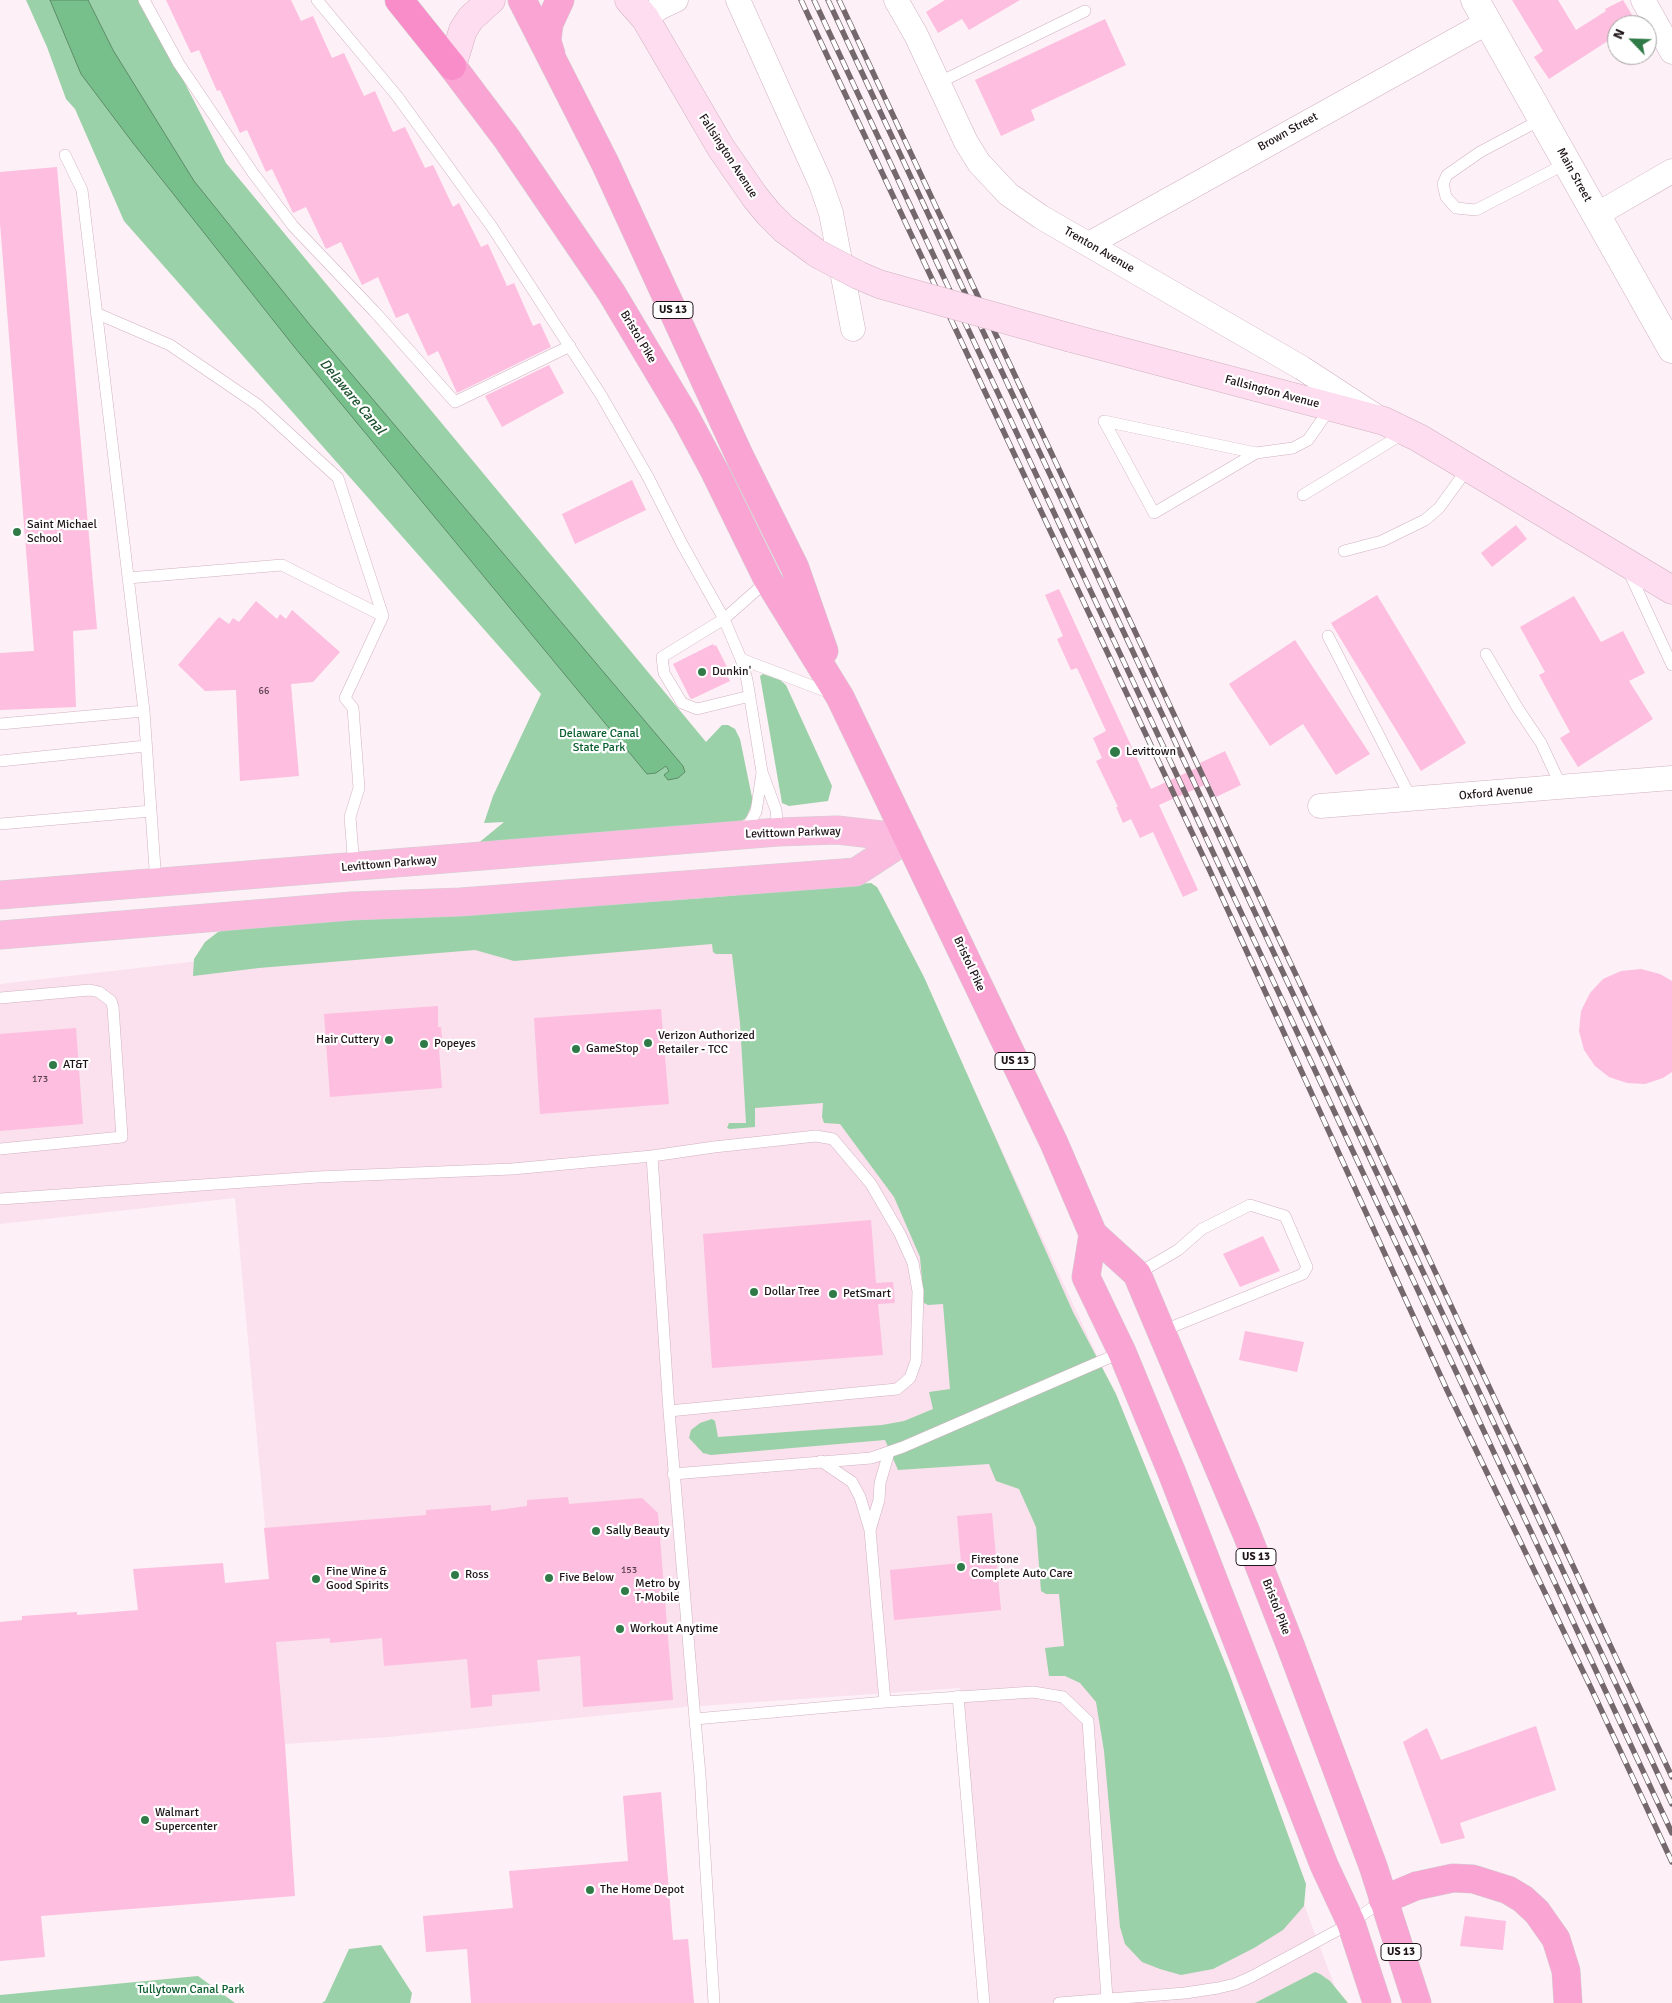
<!DOCTYPE html>
<html>
<head>
<meta charset="utf-8">
<style>
  body { margin:0 }
  #map { position:relative; width:1672px; height:2003px; overflow:hidden; background:#fdf0f6; font-family:Signika,sans-serif }
  canvas { display:block }
  .north { position:absolute; left:1607px; top:15px; width:50px; height:50px; box-sizing:border-box; background:#fff; border:1px solid #a5a1a3; border-radius:50%; rotate:294deg; font-size:14px; font-weight:700; line-height:20px; text-align:center; color:#1f1419 }
  .north::after { content:''; display:block; margin:auto; width:18px; height:22px; background:#2f7a47; clip-path:polygon(50% 0,100% 100%,50% 72%,0 100%) }
</style>
</head>
<body>
<div id="map">
<canvas width="1672" height="2003"></canvas>
<div class="north">N</div>
</div>
<script>
const ctx = document.querySelector('canvas').getContext('2d');
ctx.lineJoin = 'round';
function fillPath(path, color) { ctx.fillStyle = color; ctx.fill(path, 'evenodd'); }
const shape = rows => new Path2D(rows.map(r => 'M' + r).join(''));
function strokePath(path, color, width, dash) { ctx.strokeStyle = color; ctx.lineWidth = width; ctx.lineCap = dash ? 'butt' : 'round'; ctx.setLineDash(dash || []); ctx.stroke(path); }
function drawText(font, color, halo, rows, align = 'center') {
  ctx.font = font + ' Signika,sans-serif'; ctx.lineWidth = 4.5; ctx.setLineDash([]); ctx.textBaseline = 'middle'; ctx.strokeStyle = halo; ctx.fillStyle = color; for (const [text, x, y, turn = 0] of rows) {
    ctx.save(); ctx.translate(x, y); ctx.rotate((+turn || 0) * Math.PI / 180); ctx.textAlign = isNaN(turn) ? turn : align; if (halo) ctx.strokeText(text, 0, 0); ctx.fillText(text, 0, 0); ctx.restore();
  }
}
const built = shape([
  [871,883,905,941,1104,1371,1341,2003,990,2003,960,1688,685,1707,388,1737,285,1744,235,1198,0,1224,0,984]
]);
const green = shape([
  [26,0,142,0,226,163,706,742,722,725,728,725,735,729,740,739,753,802,746,818,734,826,476,845,504,822,484,823,493,796,541,694,124,221,75,109,66,99,47,47],
  [763,674,780,680,786,685,832,786,828,801,789,806,782,803,760,676],
  [871,883,877,887,882,896,924,977,1073,1312,1116,1394,1229,1673,1306,1884,1304,1906,1283,1930,1254,1948,1213,1969,1181,1975,1160,1969,1142,1962,1125,1944,1120,1927,1104,1751,1096,1702,1080,1683,1065,1676,1049,1676,1045,1648,1064,1646,1059,1594,1046,1594,1041,1591,1036,1527,1019,1489,996,1481,989,1464,898,1470,885,1440,711,1455,703,1453,689,1438,691,1430,700,1423,712,1419,715,1421,718,1437,882,1425,904,1421,933,1409,929,1392,950,1389,943,1304,928,1305,924,1303,920,1257,894,1197,840,1124,824,1123,822,1117,823,1103,755,1108,755,1127,730,1129,727,1128,729,1123,746,1123,740,1023,732,954,716,954,713,952,712,944,514,961,475,950,259,968,193,976,194,959,205,942,218,932,229,928,298,922,469,914,704,898],
  [381,1945,412,1993,410,2003,322,2003,325,2001,349,1949],
  [1315,1972,1320,1974,1330,1981,1348,2003,1255,2003],
  [198,1976,235,2003,0,2003,0,1995]
]);
const water = shape([
  [50,0,88,0,113,50,194,181,310,325,683,766,685,772,678,778,668,780,664,775,669,771,666,766,656,773,647,774,296,349,133,143,81,74,50,0]
]);
const building = shape([
  [166,0,291,0,301,21,313,16,332,58,344,53,364,96,375,91,393,132,405,127,425,168,433,165,453,207,459,203,481,247,488,244,507,286,514,283,533,326,540,323,551,347,457,393,438,351,428,356,408,313,396,318,378,277,362,285,341,242,326,249,306,207,293,213,272,169,266,172,247,130,240,133,220,90,217,91,199,50,191,53],
  [945,0,1020,0,969,30,962,19,938,33,926,12],
  [1512,0,1558,0,1576,30,1606,11,1605,9,1623,0,1638,25,1617,25,1617,35,1549,79,1534,57,1543,51],
  [1105,19,1126,65,1031,110,1035,120,1001,136,975,80],
  [57,167,97,629,73,631,76,707,0,710,0,653,34,651,0,223,0,172],
  [549,365,564,393,502,427,485,396],
  [632,480,646,510,575,544,562,514],
  [1516,525,1527,539,1492,567,1481,553],
  [1059,589,1151,789,1201,766,1200,763,1225,751,1241,785,1216,797,1209,783,1159,805,1198,890,1183,897,1153,832,1140,838,1131,819,1123,823,1116,807,1118,807,1096,761,1102,758,1093,738,1106,731,1077,668,1071,670,1057,639,1063,636,1045,595],
  [1377,595,1466,743,1421,771,1331,623],
  [1574,596,1601,642,1623,631,1645,673,1629,681,1653,719,1578,767,1560,738,1570,732,1539,675,1545,672,1520,627],
  [256,601,277,619,280,614,286,619,292,610,340,652,313,682,291,684,299,776,240,781,236,690,205,691,178,665,219,617,229,624,233,618,239,622],
  [1295,640,1370,754,1336,775,1303,724,1270,746,1229,684],
  [713,644,714,646,716,645,729,671,726,673,730,681,692,699,690,698,673,664],
  [1641,969,1660,974,1672,981,1672,1072,1663,1078,1645,1084,1627,1083,1609,1077,1595,1066,1584,1050,1579,1031,1581,1011,1590,993,1603,979,1621,971],
  [438,1006,438,1027,441,1027,443,1049,439,1049,442,1088,330,1097,324,1014],
  [661,1009,669,1104,540,1114,534,1018],
  [76,1028,83,1124,0,1131,0,1034],
  [871,1220,876,1283,893,1282,895,1303,878,1304,883,1355,712,1368,703,1234],
  [1263,1236,1280,1271,1240,1287,1223,1254],
  [1245,1331,1304,1342,1297,1372,1239,1360],
  [568,1497,569,1504,642,1498,658,1513,673,1700,583,1707,580,1656,537,1660,540,1691,492,1695,492,1706,471,1708,467,1659,384,1666,382,1638,330,1643,330,1638,276,1642,285,1744,295,1896,41,1916,45,1957,0,1961,0,1622,22,1620,22,1616,77,1612,77,1615,138,1610,133,1569,223,1563,225,1583,269,1579,264,1528,426,1515,426,1510,491,1505,491,1511,527,1506,527,1500],
  [992,1513,1001,1610,894,1620,890,1570,961,1563,957,1516],
  [1536,1726,1556,1790,1460,1823,1465,1838,1441,1844,1403,1742,1427,1728,1441,1760],
  [661,1792,673,1940,688,1939,694,2003,471,2003,467,1949,426,1952,423,1916,513,1908,509,1871,628,1861,623,1796],
  [1465,1916,1506,1921,1503,1950,1460,1946]
]);
const service = shape([
  [144,0,179,64,253,173,293,226,374,311,455,402,570,346],
  [317,0,397,96,492,227,601,395,648,477,682,544,724,619,741,659,747,680,762,772,776,810,778,832],
  [938,83,1085,11],
  [1542,119,1480,152,1447,175,1443,184,1446,197,1456,208,1476,210,1567,163],
  [65,155,82,190,144,711],
  [96,313,170,345,258,405,338,478,383,616],
  [1256,453,1104,421,1154,513,1256,453,1293,448,1308,440,1331,407],
  [1303,495,1404,433],
  [1344,551,1382,541,1425,520,1439,508,1468,468],
  [1628,570,1672,665],
  [128,578,282,565,383,616,345,698,353,708,359,788,350,817,354,867],
  [1328,636,1412,800],
  [1486,654,1517,707,1541,743,1562,788],
  [741,659,833,694],
  [750,696,697,709,682,703,664,673,662,657,724,619,768,580],
  [0,724,144,711,156,883],
  [0,761,146,746],
  [0,824,151,811],
  [743,834,756,812,762,773],
  [0,998,90,990,99,992,111,1001,113,1007,122,1137,0,1149],
  [652,1156,669,1411,695,1719],
  [0,1199,317,1177,512,1169,652,1156,714,1147,816,1136,833,1139,871,1184,900,1234,913,1263,918,1291,916,1361,910,1378,897,1389,669,1411],
  [1137,1274,1178,1250,1202,1229,1250,1205,1285,1216,1307,1267,1303,1274,1162,1331],
  [821,1461,852,1482,860,1497,870,1530,885,1702],
  [673,1474,871,1458,903,1447,1122,1352],
  [870,1530,879,1500,880,1483,889,1452],
  [958,1696,984,2003],
  [714,2003,700,1775,695,1719,885,1702,1033,1692,1063,1697,1088,1721,1107,1999],
  [1059,2003,1185,1993,1218,1988,1235,1984,1251,1977,1351,1923,1383,1900]
]);
const minor = shape([
  [738,0,821,184,831,213,853,329],
  [896,0,916,35,966,142,979,163,1008,194,1041,217,1302,368,1374,415],
  [1643,0,1672,52],
  [645,18,659,8,676,0],
  [1596,215,1672,171],
  [1089,244,1488,22],
  [1320,806,1672,778]
]);
const tertiary = shape([
  [1475,0,1672,349]
]);
const secondary = shape([
  [629,0,645,18,721,148,755,197,768,213,784,229,818,254],
  [452,66,463,30,471,18,491,0],
  [1071,338,1384,421,1419,438,1672,590]
]);
const primary = shape([
  [0,895,778,832,837,830,908,838],
  [0,935,352,906,461,902,856,872,908,838]
]);
const trunk = shape([
  [522,0,605,163,740,457,795,568,824,651],
  [551,54,547,41,549,24,560,0],
  [452,66,507,139,611,292,685,416,715,472,768,580,840,697,1054,1143,1093,1234,1137,1274,1246,1532,1291,1647,1373,1866,1417,2003],
  [1093,1234,1086,1277,1122,1352,1172,1473,1324,1865,1351,1923,1377,2003],
  [1383,1900,1416,1886,1453,1878,1473,1879,1508,1890,1523,1899,1537,1912,1556,1939,1566,1971,1568,2003]
]);
const motorway = shape([
  [399,0,452,66]
]);
const rail = shape([
  [801,0,1210,871,1447,1390,1591,1688,1672,1862],
  [814,0,1672,1833],
  [828,0,1672,1804],
  [839,0,1672,1777]
]);
const secondaryBridge = shape([
  [818,254,858,275,879,284,1071,338]
]);
const markers = [
  [17,532,5,"#2f7a47"],
  [702,672,5,"#2f7a47"],
  [1115,752,6,"#2f7a47"],
  [389,1040,5,"#2f7a47"],
  [648,1043,5,"#2f7a47"],
  [424,1044,5,"#2f7a47"],
  [576,1049,5,"#2f7a47"],
  [53,1065,5,"#2f7a47"],
  [754,1292,5,"#2f7a47"],
  [833,1294,5,"#2f7a47"],
  [596,1531,5,"#2f7a47"],
  [961,1567,5,"#2f7a47"],
  [455,1575,5,"#2f7a47"],
  [549,1578,5,"#2f7a47"],
  [316,1579,5,"#2f7a47"],
  [625,1591,5,"#2f7a47"],
  [620,1629,5,"#2f7a47"],
  [145,1820,5,"#2f7a47"],
  [590,1890,5,"#2f7a47"]
];
const numberNames = [
  ["66",264,691],
  ["173",40,1079],
  ["153",629,1570]
];
const shields = [
  [673,310,40],
  [1015,1061,40],
  [1256,1557,40],
  [1401,1952,40]
];
const shieldNames = [
  ["US 13",673,310],
  ["US 13",1015,1061],
  ["US 13",1256,1557],
  ["US 13",1401,1952]
];
const streetNames = [
  ["Brown Street",1288,132,-29],
  ["Fallsington Avenue",728,156,57],
  ["Main Street",1574,175,61],
  ["Trenton Avenue",1099,250,30],
  ["Bristol Pike",638,337,59],
  ["Fallsington Avenue",1272,392,15],
  ["Oxford Avenue",1496,793,-5],
  ["Levittown Parkway",793,833,-2],
  ["Levittown Parkway",389,864,-5],
  ["Bristol Pike",969,964,65],
  ["Bristol Pike",1276,1607,69]
];
const poiNames = [
  ["Saint Michael",27,525],
  ["School",27,539],
  ["Dunkin'",712,672],
  ["Levittown",1126,752],
  ["Verizon Authorized",658,1036],
  ["Retailer - TCC",658,1050],
  ["Hair Cuttery",379,1040,"right"],
  ["Popeyes",434,1044],
  ["GameStop",586,1049],
  ["AT&T",63,1065],
  ["Dollar Tree",764,1292],
  ["PetSmart",843,1294],
  ["Sally Beauty",606,1531],
  ["Firestone",971,1560],
  ["Complete Auto Care",971,1574],
  ["Fine Wine &",326,1572],
  ["Good Spirits",326,1586],
  ["Ross",465,1575],
  ["Five Below",559,1578],
  ["Metro by",635,1584],
  ["T-Mobile",635,1598],
  ["Workout Anytime",630,1629],
  ["Walmart",155,1813],
  ["Supercenter",155,1827],
  ["The Home Depot",600,1890]
];
const parkNames = [
  ["Delaware Canal",599,734],
  ["State Park",599,748],
  ["Tullytown Canal Park",191,1990]
];
const waterNames = [
  ["Delaware Canal",352,397,50]
];
fillPath(built, '#fae1ed');
fillPath(green, '#9bd1a8');
fillPath(water, '#78c08b');
strokePath(water, '#5d8c69', 1);
fillPath(building, '#fdbedf');
strokePath(service, '#d1b1c1', 12);
strokePath(minor, '#d1b1c1', 25);
strokePath(tertiary, '#d1b1c1', 29);
strokePath(secondary, '#d1b1c1', 29);
strokePath(primary, '#d2d0d1', 29);
strokePath(trunk, '#d2d0d1', 29);
strokePath(motorway, '#d2d0d1', 29);
strokePath(service, '#fff', 11);
strokePath(minor, '#fff', 24);
strokePath(tertiary, '#fff', 28);
strokePath(secondary, '#fdddef', 28);
strokePath(primary, '#fbbbdf', 28);
strokePath(trunk, '#faa4d4', 28);
strokePath(motorway, '#f98dc9', 28);
strokePath(rail, '#74686d', 5.5);
strokePath(rail, '#fff', 4, [11]);
strokePath(secondaryBridge, '#d1b1c1', 29, []);
strokePath(secondaryBridge, '#fdddef', 28);
for (const [x, y, r, color] of markers) { const dot = new Path2D(); dot.arc(x, y, r, 0, 2 * Math.PI); ctx.fillStyle = color; ctx.fill(dot); strokePath(dot, '#fff', 2); }
drawText('10px', '#563e4a', null, numberNames);
for (const [x, y, w] of shields) { const box = new Path2D(); box.roundRect(x - w / 2, y - 8.5, w, 17, 4); ctx.fillStyle = '#fff'; ctx.fill(box); strokePath(box, '#1f1419', 1); }
drawText('bold 11px', '#1f1419', null, shieldNames);
drawText('12px', '#1f1419', '#fff', streetNames);
drawText('12px', '#1f1419', '#fff', poiNames, 'left');
drawText('12px', '#0a5e2d', '#fff', parkNames);
drawText('italic 14px', '#1d512e', '#fff', waterNames);
</script>
</body>
</html>
